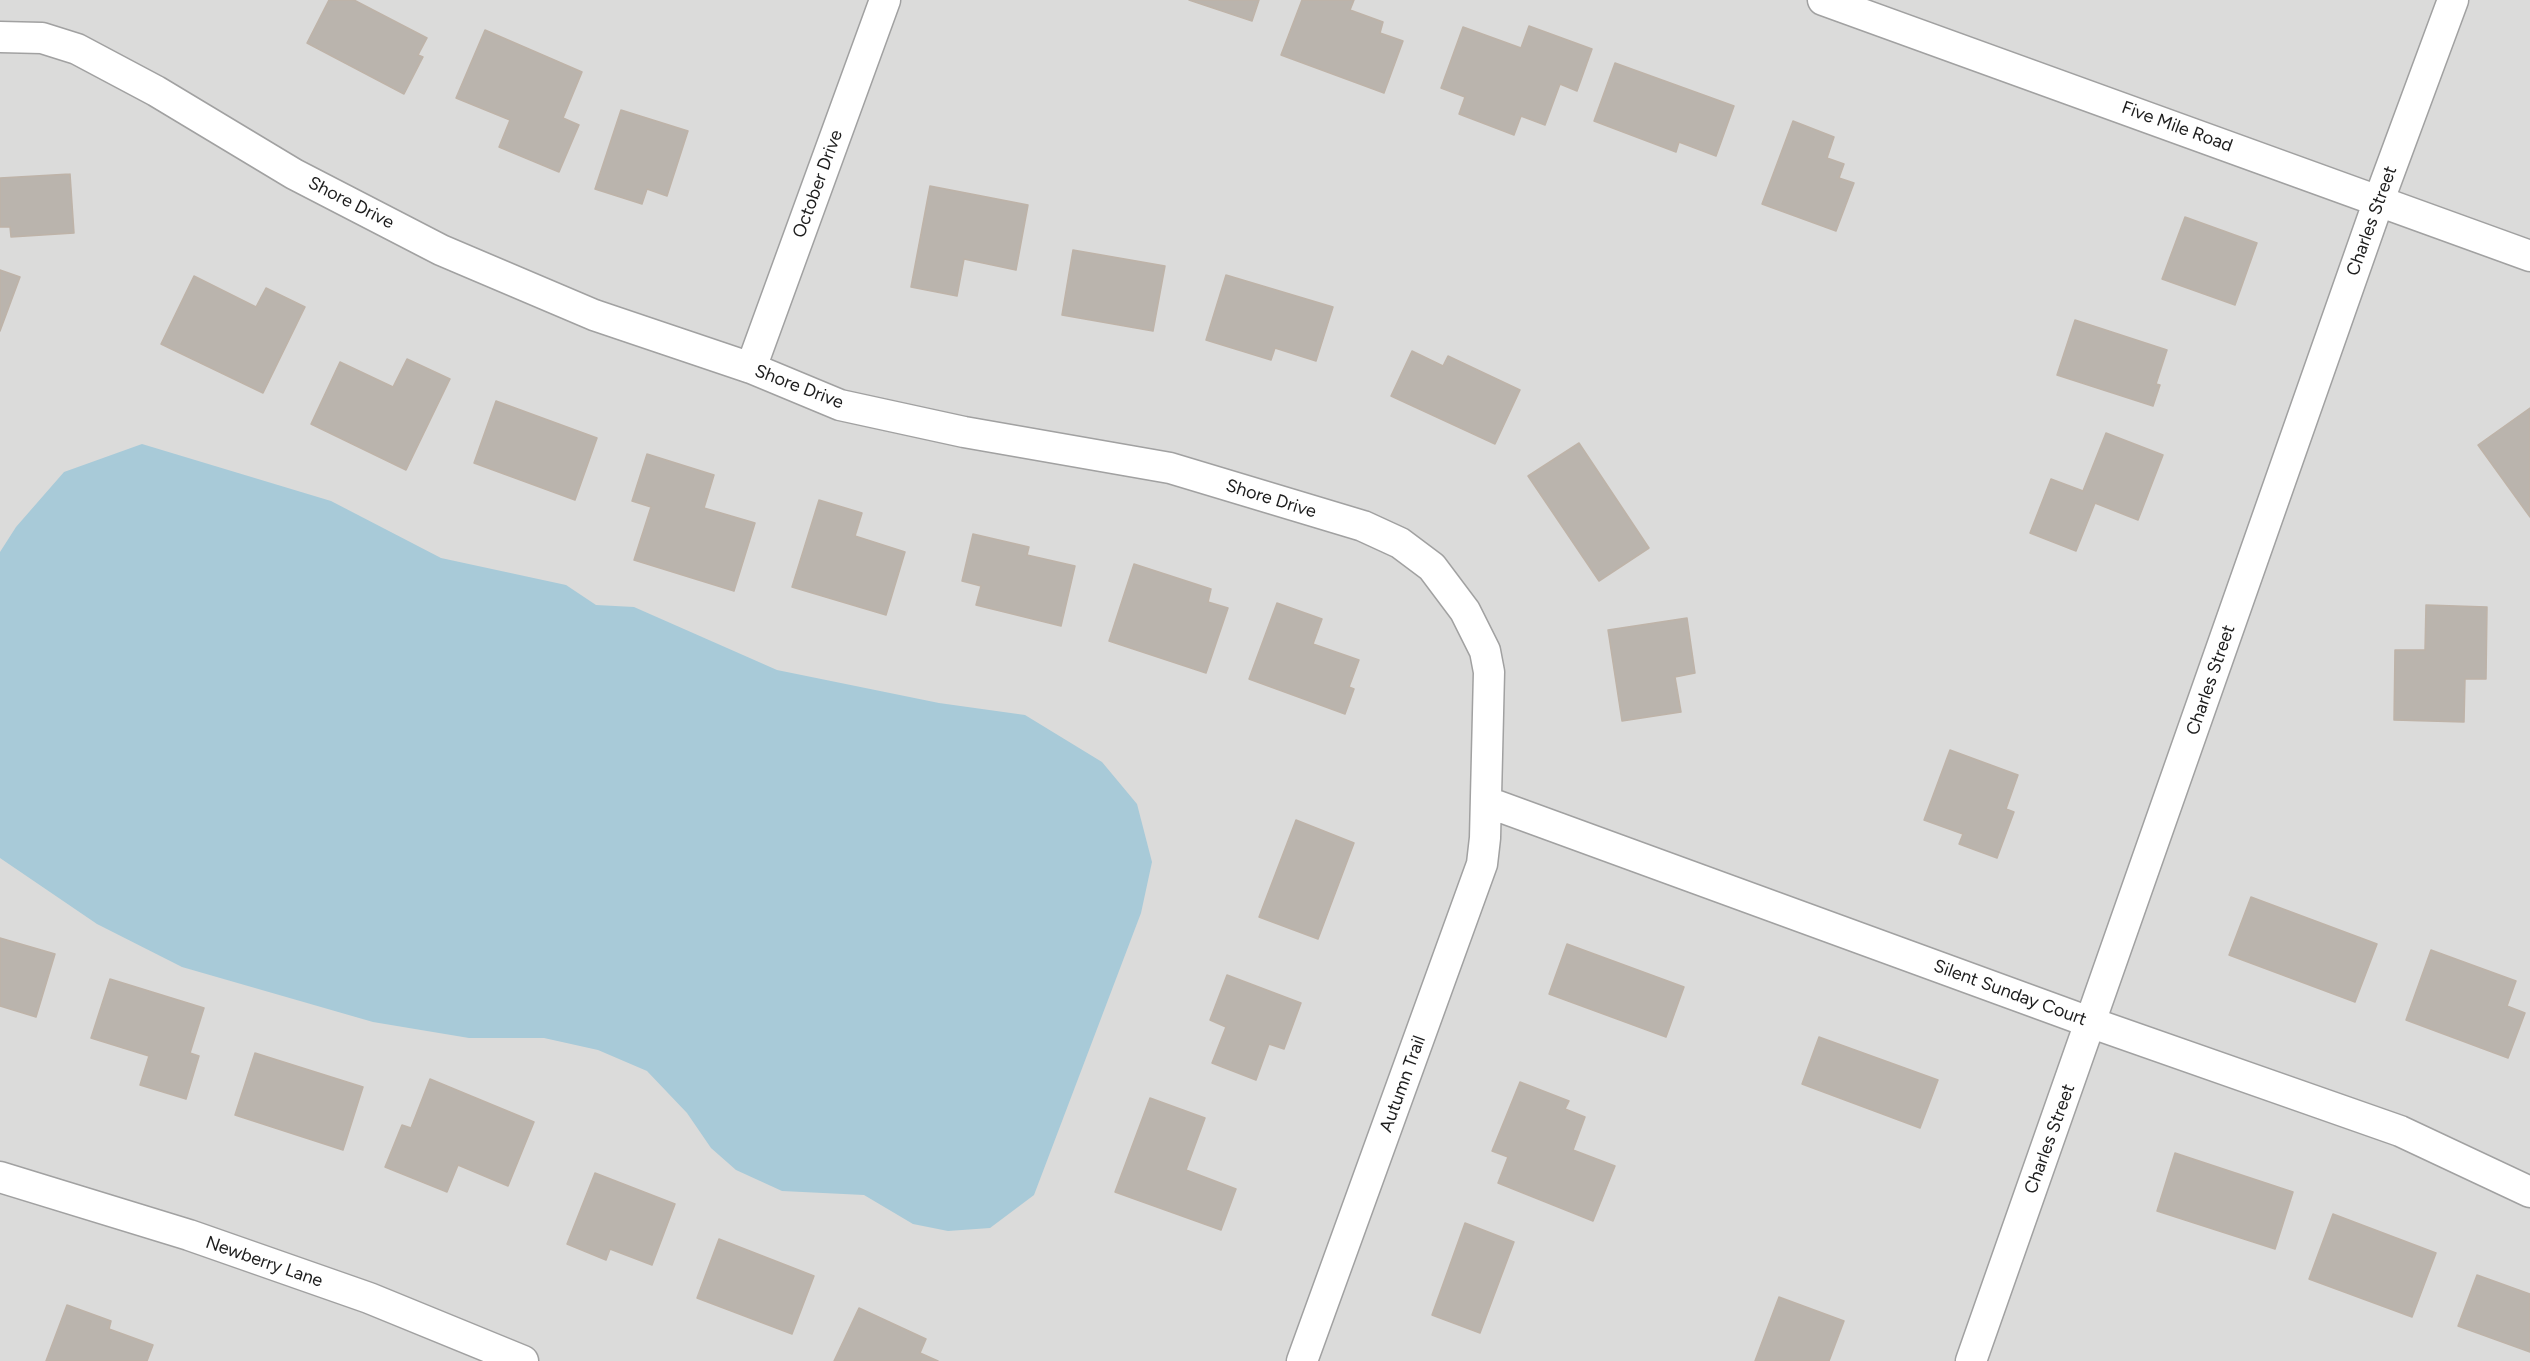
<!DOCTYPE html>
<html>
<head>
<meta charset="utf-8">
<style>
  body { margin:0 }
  canvas { display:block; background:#eeebe4 }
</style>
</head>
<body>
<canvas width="2530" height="1361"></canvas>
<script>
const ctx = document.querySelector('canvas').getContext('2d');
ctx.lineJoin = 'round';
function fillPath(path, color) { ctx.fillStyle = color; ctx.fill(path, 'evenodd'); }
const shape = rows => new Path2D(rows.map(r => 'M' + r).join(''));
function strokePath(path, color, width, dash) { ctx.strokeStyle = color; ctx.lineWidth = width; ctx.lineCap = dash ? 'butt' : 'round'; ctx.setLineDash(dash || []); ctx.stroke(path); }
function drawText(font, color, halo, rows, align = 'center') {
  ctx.font = font + ' Figtree,sans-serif'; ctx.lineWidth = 4.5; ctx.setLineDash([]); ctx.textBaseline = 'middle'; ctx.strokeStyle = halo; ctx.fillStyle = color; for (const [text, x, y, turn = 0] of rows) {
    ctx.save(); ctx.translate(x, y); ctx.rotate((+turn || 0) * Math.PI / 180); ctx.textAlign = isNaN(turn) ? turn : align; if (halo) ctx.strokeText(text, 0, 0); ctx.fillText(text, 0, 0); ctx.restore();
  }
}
const residential = shape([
  [0,0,2530,0,2530,1361,0,1361]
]);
const water = shape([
  [142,444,331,501,441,558,566,585,596,605,634,607,777,670,939,703,1025,715,1102,762,1137,804,1152,862,1141,913,1034,1195,990,1228,948,1231,913,1224,864,1195,782,1191,736,1170,711,1148,687,1113,647,1071,598,1050,544,1038,469,1038,373,1022,182,967,97,924,0,858,0,552,16,527,64,472]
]);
const building = shape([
  [329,0,354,0,427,38,418,55,423,57,404,94,307,43,329,0],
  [1189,0,1259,0,1252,21,1189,0],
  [1302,0,1354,0,1350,10,1383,22,1380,33,1403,41,1384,93,1281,55,1302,0],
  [1529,26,1592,49,1577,91,1560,84,1545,125,1521,116,1514,135,1459,114,1465,97,1441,88,1463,27,1521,48,1529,26],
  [485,30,582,72,563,118,579,125,559,172,499,147,510,120,456,98,485,30],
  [1615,63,1734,106,1716,156,1679,142,1676,152,1594,121,1615,63],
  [621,110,688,131,667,196,647,189,642,204,595,189,621,110],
  [1793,121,1834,137,1827,158,1844,164,1839,178,1854,183,1836,231,1762,204,1793,121],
  [70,174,74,233,11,237,10,227,0,227,0,178,70,174],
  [930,186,1028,205,1016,270,964,259,957,296,911,287,930,186],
  [2185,217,2257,243,2235,305,2162,279,2185,217],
  [1073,250,1165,266,1153,331,1062,315,1073,250],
  [0,270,20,277,0,331,0,270],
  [1226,275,1333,307,1316,361,1275,348,1271,360,1206,340,1226,275],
  [194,276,256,307,266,288,305,307,263,393,161,344,194,276],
  [2075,320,2167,350,2156,384,2160,385,2153,406,2057,375,2075,320],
  [1412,351,1443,366,1448,356,1520,390,1495,444,1391,396,1412,351],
  [407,359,450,379,406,470,311,424,340,362,393,387,407,359],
  [496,401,597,438,575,500,474,463,496,401],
  [2530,408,2530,517,2478,445,2530,408],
  [2106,433,2163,455,2138,520,2095,503,2076,551,2030,533,2051,479,2083,491,2106,433],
  [1579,443,1649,548,1599,581,1528,476,1579,443],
  [647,454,714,475,704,508,755,523,734,591,634,560,651,507,632,501,647,454],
  [819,500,862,513,855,536,905,552,886,615,792,587,819,500],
  [973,534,1029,547,1027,555,1075,566,1061,626,976,605,981,586,962,581,973,534],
  [1134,564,1211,589,1208,602,1228,608,1206,673,1109,641,1134,564],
  [1277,603,1322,619,1313,644,1359,660,1349,687,1354,689,1345,714,1249,679,1277,603],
  [2426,605,2487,607,2486,679,2465,679,2464,722,2394,720,2395,650,2425,650,2426,605],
  [1687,618,1695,673,1675,677,1681,712,1622,721,1608,630,1687,618],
  [1950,750,2018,775,2006,809,2014,812,1997,858,1959,844,1963,834,1924,820,1950,750],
  [1296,820,1354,843,1318,939,1259,917,1296,820],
  [2251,897,2377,944,2355,1002,2229,955,2251,897],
  [0,938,55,954,36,1017,0,1006,0,938],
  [1567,944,1684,987,1666,1037,1549,994,1567,944],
  [2431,950,2516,981,2507,1006,2525,1013,2508,1058,2406,1020,2431,950],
  [1227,975,1301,1003,1284,1049,1269,1044,1256,1080,1212,1063,1226,1027,1210,1020,1227,975],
  [110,979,204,1008,190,1053,199,1056,186,1099,140,1085,149,1056,91,1038,110,979],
  [1819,1037,1938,1080,1920,1128,1802,1084,1819,1037],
  [255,1053,363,1087,343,1150,235,1115,255,1053],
  [430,1079,534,1122,508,1186,458,1165,447,1192,385,1167,402,1125,411,1128,430,1079],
  [1520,1082,1569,1101,1565,1109,1585,1117,1573,1150,1615,1166,1593,1221,1498,1183,1508,1157,1492,1151,1520,1082],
  [1150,1098,1205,1118,1186,1170,1236,1189,1221,1230,1115,1192,1150,1098],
  [2175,1153,2293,1192,2275,1249,2157,1211,2175,1153],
  [595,1173,675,1204,652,1265,610,1249,606,1260,567,1244,595,1173],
  [2333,1214,2436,1253,2412,1317,2309,1279,2333,1214],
  [1465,1223,1514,1242,1480,1333,1432,1315,1465,1223],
  [719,1239,814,1276,792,1334,697,1298,719,1239],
  [2477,1275,2530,1294,2530,1352,2458,1326,2477,1275],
  [1779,1297,1844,1321,1829,1361,1755,1361,1779,1297],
  [67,1305,111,1321,109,1329,153,1345,147,1361,46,1361,67,1305],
  [859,1308,926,1339,920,1353,938,1361,834,1361,859,1308]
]);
const minor = shape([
  [1823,0,2530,256],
  [0,37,42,38,77,49,156,91,294,174,441,250,594,315,751,368,840,405,964,432,1170,468,1363,526,1400,543,1432,567,1465,611,1485,651,1489,672,1485,838,1482,864,1302,1361],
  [751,368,885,0],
  [1487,802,2092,1023,2400,1131,2530,1192],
  [0,1177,189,1235,369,1298,523,1361],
  [1971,1361,2379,200,2453,0]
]);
const streetNames = [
  ["Five Mile Road",2177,127,20],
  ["October Drive",818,184,-70],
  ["Shore Drive",351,203,27],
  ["Charles Street",2372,221,-70],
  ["Shore Drive",799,387,21],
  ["Shore Drive",1271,499,17],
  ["Charles Street",2211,680,-71],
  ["Silent Sunday Court",2010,993,20],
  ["Autumn Trail",1403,1084,-70],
  ["Charles Street",2050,1139,-70],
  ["Newberry Lane",264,1262,19]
];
fillPath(residential, '#dbdbda');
fillPath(water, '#a8cad8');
fillPath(building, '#bab4ad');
strokePath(building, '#beb3a8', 1.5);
strokePath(minor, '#a1a1a1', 33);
strokePath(minor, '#fff', 30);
drawText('18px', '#1d1d1d', '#fff', streetNames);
</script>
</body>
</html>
